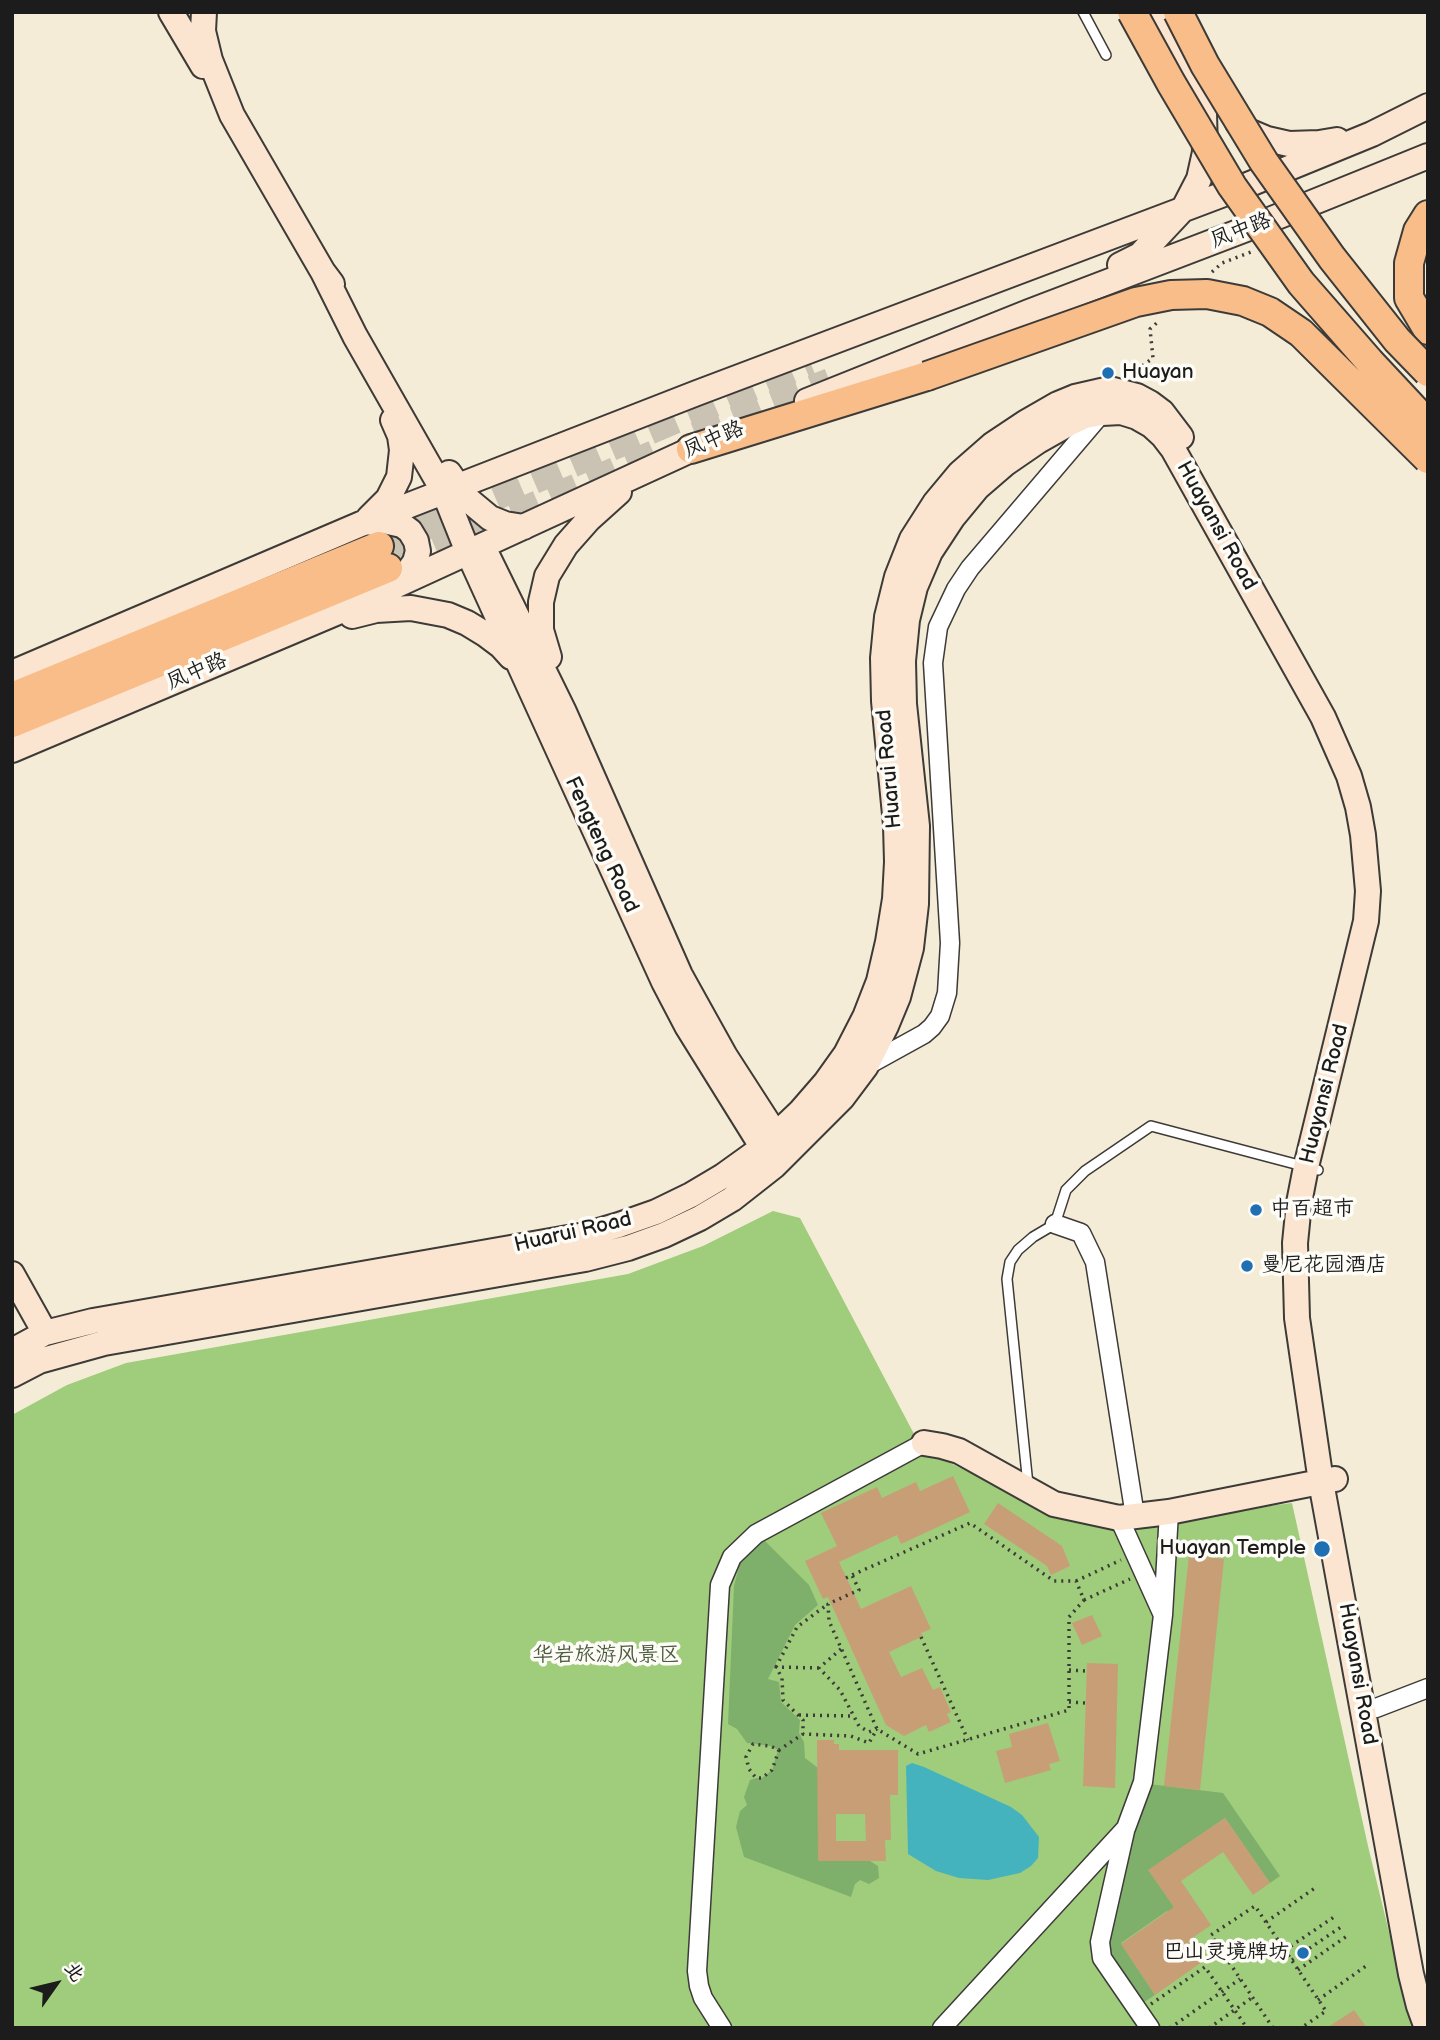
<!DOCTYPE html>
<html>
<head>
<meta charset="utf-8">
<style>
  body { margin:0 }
  #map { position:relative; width:1440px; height:2040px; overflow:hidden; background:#f5ecd7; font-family:"Balsamiq Sans","LXGW WenKai TC",sans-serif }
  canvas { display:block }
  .frame { position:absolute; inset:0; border:14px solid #1c1c1c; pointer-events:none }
  .north { position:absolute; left:21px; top:1949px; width:70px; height:70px; -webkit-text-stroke:5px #fdfcf7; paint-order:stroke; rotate:56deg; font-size:19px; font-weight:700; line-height:28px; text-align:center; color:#1c1c1c }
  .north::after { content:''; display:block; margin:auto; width:24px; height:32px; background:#1c1c1c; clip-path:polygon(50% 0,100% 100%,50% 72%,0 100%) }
</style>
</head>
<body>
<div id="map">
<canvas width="1440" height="2040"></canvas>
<div class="frame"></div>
<div class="north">北</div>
</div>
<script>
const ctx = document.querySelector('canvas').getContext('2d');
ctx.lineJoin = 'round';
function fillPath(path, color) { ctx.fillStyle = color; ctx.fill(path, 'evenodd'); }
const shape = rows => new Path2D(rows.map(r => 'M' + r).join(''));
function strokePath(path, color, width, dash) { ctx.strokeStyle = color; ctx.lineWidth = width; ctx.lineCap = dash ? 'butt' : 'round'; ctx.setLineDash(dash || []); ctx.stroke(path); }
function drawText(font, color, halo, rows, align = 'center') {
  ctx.font = font + ' "Balsamiq Sans","LXGW WenKai TC",sans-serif'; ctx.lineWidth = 7; ctx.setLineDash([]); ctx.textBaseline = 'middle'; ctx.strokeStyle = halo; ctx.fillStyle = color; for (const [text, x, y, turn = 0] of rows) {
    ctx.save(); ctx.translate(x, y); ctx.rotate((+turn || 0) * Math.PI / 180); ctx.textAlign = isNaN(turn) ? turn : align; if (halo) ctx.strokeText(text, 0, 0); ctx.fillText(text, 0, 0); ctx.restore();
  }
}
const green = shape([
  [773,1211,800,1218,922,1449,1054,1514,1105,1527,1292,1503,1368,1846,1400,1977,1416,2028,12,2028,12,1415,67,1385,126,1363,628,1274,703,1246]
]);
const forest = shape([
  [764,1540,809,1585,818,1605,795,1625,768,1679,779,1682,781,1702,800,1720,799,1733,804,1742,805,1758,818,1768,818,1861,870,1861,878,1866,879,1878,869,1884,860,1880,855,1884,851,1897,744,1857,736,1827,740,1811,747,1805,744,1797,750,1780,756,1778,762,1778,772,1770,778,1750,770,1746,747,1743,737,1729,728,1724,734,1586,740,1563],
  [1149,1784,1223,1793,1280,1876,1270,1883,1225,1818,1149,1870,1194,1937,1188,1941,1167,1911,1121,1943,1155,1995,1141,2004,1109,1955,1106,1941,1132,1830]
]);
const water = shape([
  [912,1763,924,1767,1011,1807,1022,1815,1039,1837,1038,1858,1031,1866,1020,1873,988,1880,959,1878,936,1871,908,1854,906,1766]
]);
const building = shape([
  [953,1476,970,1512,901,1544,897,1535,839,1562,861,1609,911,1586,931,1629,921,1633,923,1636,889,1652,901,1677,922,1668,933,1690,940,1687,951,1712,947,1714,951,1722,929,1732,926,1725,904,1736,886,1725,828,1597,823,1599,805,1561,837,1546,821,1513,877,1487,882,1498,916,1482,920,1491],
  [998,1503,1062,1546,1070,1566,1051,1575,1047,1566,984,1524],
  [1189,1555,1224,1559,1200,1790,1164,1786],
  [1092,1615,1102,1636,1082,1645,1072,1623],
  [1087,1663,1118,1664,1115,1788,1083,1786],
  [1048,1723,1060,1761,1049,1764,1051,1770,1005,1783,996,1751,1012,1747,1009,1734],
  [817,1740,834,1740,834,1744,839,1744,839,1750,898,1750,898,1795,890,1795,891,1840,885,1840,886,1861,818,1861],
  [836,1814,865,1814,866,1841,836,1841],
  [1225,1818,1270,1883,1253,1895,1223,1852,1181,1881,1211,1925,1188,1941,1202,1962,1155,1995,1121,1944,1174,1907,1148,1870],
  [1354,2010,1367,2028,1327,2028]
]);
const primaryTunnel = shape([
  [696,436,830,382],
  [379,546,810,362],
  [397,565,659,452]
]);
const path = shape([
  [1212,272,1222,263,1251,252],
  [1131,374,1153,358,1150,329,1160,320],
  [846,1578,852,1575,970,1523,1054,1581,1076,1581,1084,1600,1069,1617,1069,1710,918,1754,877,1729,829,1621,828,1604,859,1590,852,1575],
  [1076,1581,1121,1560],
  [1084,1600,1130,1579],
  [921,1637,968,1740],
  [841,1649,819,1668,840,1690,859,1726,869,1732,877,1729],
  [776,1667,797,1627,828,1604],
  [819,1668,776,1667,782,1678,783,1700,803,1720,803,1734,851,1736,869,1743,877,1729],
  [1069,1670,1086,1671],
  [1069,1702,1085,1703],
  [799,1715,852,1716],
  [779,1750,772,1770,762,1778,756,1778,749,1769,746,1757,753,1744,770,1746,779,1750,803,1734],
  [1266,1922,1315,1888],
  [1285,1950,1334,1917],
  [1292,1960,1341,1927],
  [1298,1970,1347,1936],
  [1318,2000,1366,1966],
  [1151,2004,1205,1967,1247,2028],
  [1170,2028,1240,1979],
  [1209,2028,1253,1997],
  [1273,2028,1211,1935,1255,1906,1326,2011,1301,2028]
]);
const lane = shape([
  [1083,12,1106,55],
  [1028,1485,1007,1279,1010,1262,1018,1250,1033,1237,1055,1224,1066,1190,1085,1171,1151,1126,1318,1170]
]);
const street = shape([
  [866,1066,924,1034,932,1027,940,1016,947,993,950,943,933,663,938,627,956,589,970,568,1102,413],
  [1055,1224,1081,1233,1095,1262,1135,1516],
  [1119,1518,1162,1613],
  [1376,1708,1428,1688],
  [1125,1831,1100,1942,1102,1958,1150,2028],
  [722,2028,703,1998,699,1986,697,1971,720,1585,732,1557,756,1534,924,1443],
  [942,2028,1126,1828,1143,1782,1163,1615,1169,1512]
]);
const secondary = shape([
  [171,12,203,66],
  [204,12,203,31,210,60,232,115,323,272,332,284],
  [1238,123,1248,131,1267,139,1289,144,1319,143,1337,140],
  [1120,265,1140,255,1184,208,1199,179,1205,152,1204,112,1191,75,1158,12],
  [323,272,355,336,444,492,468,552,664,982,687,1026,771,1161],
  [807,401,1029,312,1262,223,1428,156],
  [449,473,466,498,490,518,505,524,524,527],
  [369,518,388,499,399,477,402,450,400,436,393,420],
  [372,523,384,521,402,525,410,531,416,541,418,551,415,562,408,572,396,580],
  [483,547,564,712,680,975,725,1056,785,1149],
  [352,616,376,610,411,608,448,615,467,623,485,634,501,646,511,657],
  [549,657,541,630,541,602,547,576,566,545,589,519,619,492],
  [12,673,361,524,697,393,1245,186,1372,134,1428,106],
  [12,750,338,612,708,442],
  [12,1274,45,1333],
  [12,1351,45,1333,93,1321,585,1235,619,1225,656,1212,691,1195,723,1176,762,1148,800,1112,826,1082,846,1054,865,1017,879,981,888,942,895,899,897,862,896,825,884,701,883,658,887,617,897,577,912,539,935,503,960,473,992,445,1025,423,1058,404,1075,397,1110,389,1137,396,1150,403,1162,412,1181,437],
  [12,1375,39,1361,104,1343,585,1259,628,1248,664,1235,700,1218,732,1199,774,1166,842,1098,866,1066,886,1026,898,997,911,948,916,904,917,826,904,704,903,661,907,620,915,587,930,552,953,517,977,488,1006,463,1038,441,1068,424,1085,416,1102,413,1121,412,1137,417,1151,425,1163,436,1173,449,1323,717,1349,776,1358,807,1363,835,1368,891,1366,921,1306,1167,1299,1203,1295,1243,1297,1318,1321,1482,1411,1974,1419,2006,1427,2028],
  [924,1443,942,1446,959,1451,1054,1504,1119,1518,1169,1512,1335,1479]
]);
const primary = shape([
  [1428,215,1418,231,1409,263,1409,298,1428,330],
  [691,449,927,376],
  [12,697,379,546],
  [12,723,388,568]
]);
const primaryBridge = shape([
  [1132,12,1171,83,1232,186,1301,283,1370,362,1428,424],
  [1178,12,1205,65,1264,162,1332,258,1397,340,1428,372],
  [927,376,1136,302,1171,295,1207,294,1243,301,1270,312,1301,333,1428,459]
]);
const markers = [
  [1108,373,7,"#1f6fb2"],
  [1256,1210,7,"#1f6fb2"],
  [1247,1266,7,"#1f6fb2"],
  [1322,1549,9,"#1f6fb2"],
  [1303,1953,7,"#1f6fb2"]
];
const streetNames = [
  ["凤中路",1241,231,-21],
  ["凤中路",714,440,-23],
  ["Huayansi Road",1216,526,61],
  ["凤中路",197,672,-23],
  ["Huarui Road",890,769,-95],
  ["Fengteng Road",601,845,65],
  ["Huayansi Road",1325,1094,-76],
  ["Huarui Road",573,1233,-13],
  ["Huayansi Road",1357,1674,80]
];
const poiNames = [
  ["Huayan",1122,373],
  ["中百超市",1270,1210],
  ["曼尼花园酒店",1261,1266],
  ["Huayan Temple",1306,1549,"right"],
  ["巴山灵境牌坊",1289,1953,"right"]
];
const parkNames = [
  ["华岩旅游风景区",606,1656]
];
fillPath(green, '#9fcd7b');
fillPath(forest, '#7fb06b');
fillPath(water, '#44b3be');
fillPath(building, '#c89e77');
strokePath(primaryTunnel, '#cac2b2', 28, [28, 14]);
strokePath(lane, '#3d3b38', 12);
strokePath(street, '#3d3b38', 21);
strokePath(secondary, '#3d3b38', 28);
strokePath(primary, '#3d3b38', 32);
strokePath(path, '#3d3b38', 3.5, [2, 5]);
strokePath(lane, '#fff', 9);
strokePath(street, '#fff', 18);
strokePath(secondary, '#fce5d0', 24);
strokePath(primary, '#f8bd89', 28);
strokePath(primaryBridge, '#3d3b38', 32, []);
strokePath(primaryBridge, '#f8bd89', 28);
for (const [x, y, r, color] of markers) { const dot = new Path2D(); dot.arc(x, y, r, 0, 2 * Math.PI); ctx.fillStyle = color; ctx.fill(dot); strokePath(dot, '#fdfcf7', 2.5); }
drawText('21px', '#1c1c1c', '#fdfcf7', streetNames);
drawText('21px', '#1c1c1c', '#fdfcf7', poiNames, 'left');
drawText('21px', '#4a5a3d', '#fdfcf7', parkNames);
</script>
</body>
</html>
